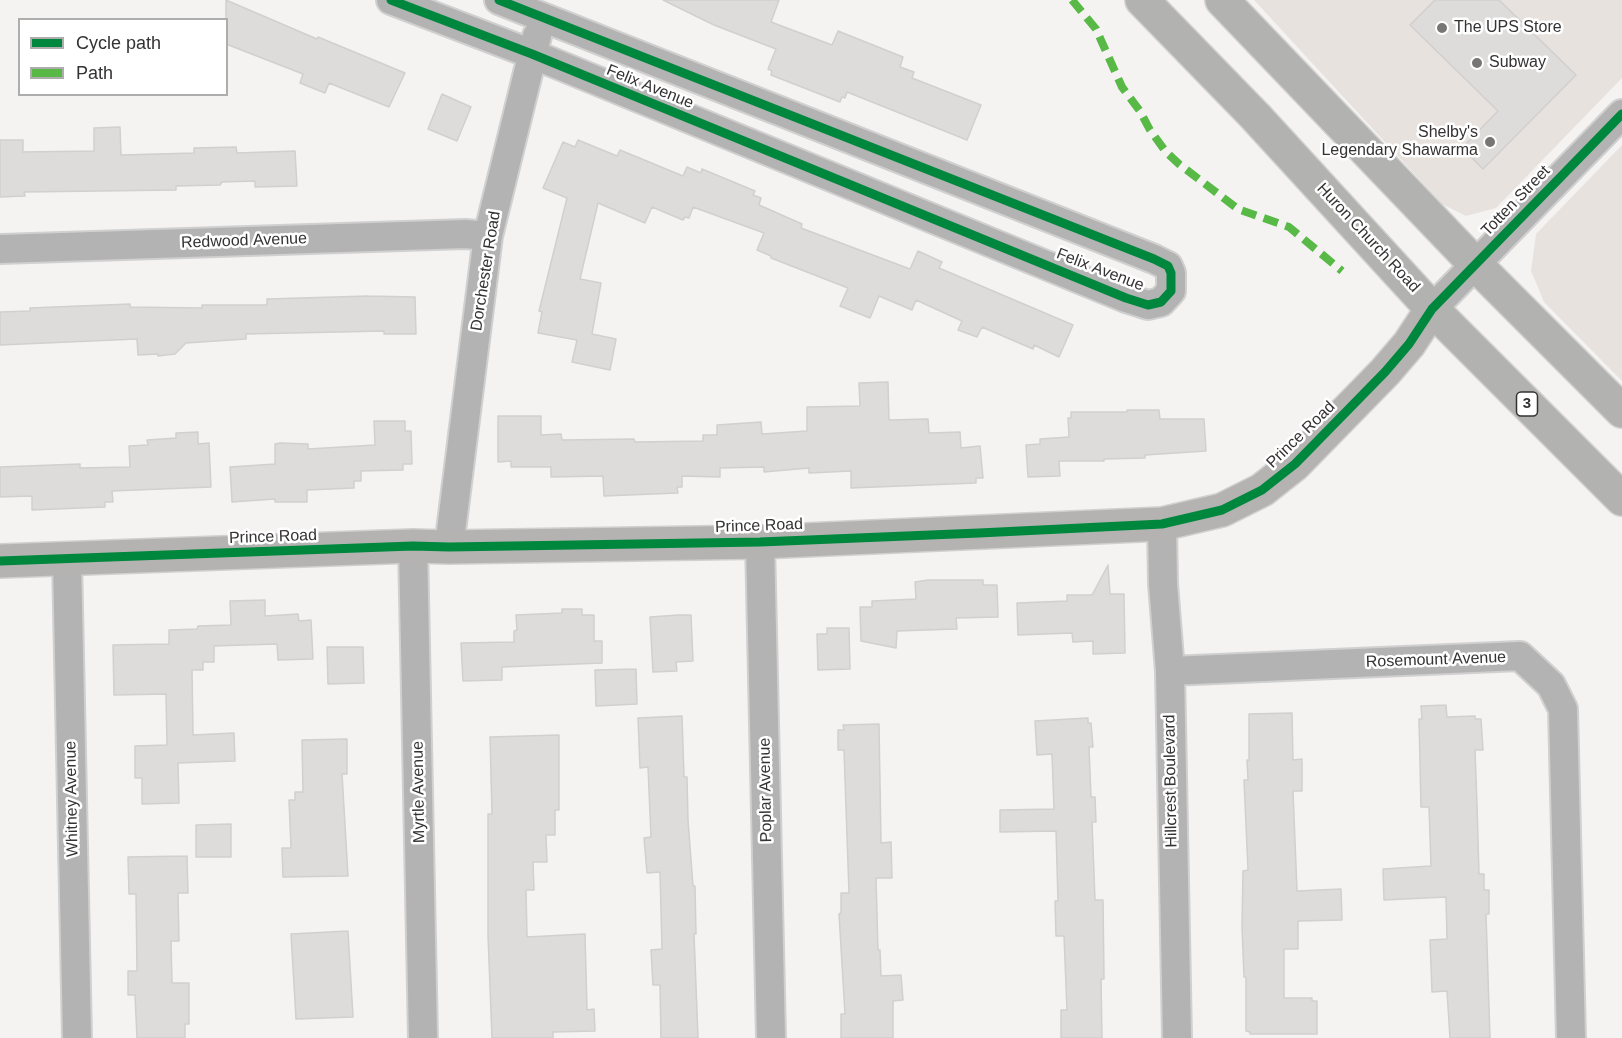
<!DOCTYPE html>
<html>
<head>
<meta charset="utf-8">
<style>
  body { margin:0 }
  #map { position:relative; width:1622px; height:1038px; overflow:hidden; background:#f5f3f2; font-family:Helvetica,sans-serif }
  canvas { display:block }
  .legend { position:absolute; left:18px; top:18px; width:210px; height:78px; box-sizing:border-box; background:#fff; border:2px solid #aeadad; margin:0; padding:8px 10px; list-style:none; font-size:18px; color:#343232 }
  .legend li { display:flex; align-items:center; gap:12px; height:30px }
  .legend b { width:30px; border:2px solid #aeadad }
</style>
</head>
<body>
<div id="map">
<canvas width="1622" height="1038"></canvas>
<ul class="legend">
<li><b style="height:8px;background:#00873e"></b>Cycle path</li>
<li><b style="height:8px;background:#58b947"></b>Path</li>
</ul>
</div>
<script>
const ctx = document.querySelector('canvas').getContext('2d');
ctx.lineJoin = 'round';
function fillPath(path, color) { ctx.fillStyle = color; ctx.fill(path, 'evenodd'); }
const shape = rows => new Path2D(rows.map(r => 'M' + r).join(''));
function strokePath(path, color, width, dash) { ctx.strokeStyle = color; ctx.lineWidth = width; ctx.lineCap = dash ? 'butt' : 'round'; ctx.setLineDash(dash || []); ctx.stroke(path); }
function drawText(font, color, halo, rows, align = 'center') {
  ctx.font = font + ' Helvetica,sans-serif'; ctx.lineWidth = 5; ctx.setLineDash([]); ctx.textBaseline = 'middle'; ctx.strokeStyle = halo; ctx.fillStyle = color; for (const [text, x, y, turn = 0] of rows) {
    ctx.save(); ctx.translate(x, y); ctx.rotate((+turn || 0) * Math.PI / 180); ctx.textAlign = isNaN(turn) ? turn : align; if (halo) ctx.strokeText(text, 0, 0); ctx.fillText(text, 0, 0); ctx.restore();
  }
}
const built = shape([
  [1254,0,1622,0,1622,78,1496,208,1466,216,1442,204],
  [1622,145,1622,381,1544,302,1531,271,1536,234]
]);
const building = shape([
  [226,0,317,39,318,37,405,73,389,107,329,83,325,93,300,83,303,74,226,44,226,0],
  [663,0,779,0,771,22,832,45,838,31,903,57,900,67,914,72,912,78,981,105,967,140,847,92,845,98,842,97,840,102,771,75,772,71,768,69,776,49,714,25,663,0],
  [1435,0,1499,0,1576,75,1483,169,1462,148,1498,111,1410,25,1435,0],
  [442,94,471,107,457,141,428,129,442,94],
  [120,127,121,155,194,153,194,148,236,147,237,153,295,151,297,186,255,187,255,181,222,182,220,185,176,186,176,190,24,192,25,196,0,197,0,140,23,140,23,152,94,151,94,128,120,127],
  [578,140,617,156,620,150,683,176,687,167,701,173,702,169,755,191,753,195,761,198,759,205,802,224,801,228,910,269,918,251,942,262,939,268,1073,325,1059,357,1034,345,1033,349,982,327,977,337,958,330,962,321,916,300,912,310,879,296,870,318,840,306,848,288,771,258,771,256,757,250,764,233,693,207,689,218,685,217,683,220,652,207,645,223,598,203,580,279,601,283,592,334,616,339,610,370,572,362,577,340,538,333,542,312,539,311,567,198,543,188,563,142,575,147,578,140],
  [368,296,415,297,416,334,384,334,384,331,246,334,246,339,186,343,175,354,158,356,158,354,138,355,137,339,0,345,0,312,30,311,30,308,130,304,130,307,202,308,202,305,267,305,267,299,368,296],
  [888,382,889,420,928,419,929,433,960,432,961,448,980,446,983,478,976,478,976,483,851,488,851,471,809,473,809,468,764,472,764,467,720,468,720,477,682,476,682,487,677,487,678,493,604,496,603,476,551,477,551,467,511,467,511,461,498,462,498,416,541,416,541,435,561,434,562,440,634,439,635,442,703,441,703,435,717,435,717,425,761,422,762,434,807,431,807,407,860,406,859,383,888,382],
  [1127,410,1159,410,1160,419,1204,419,1206,451,1145,455,1145,458,1104,459,1104,461,1059,461,1060,476,1028,477,1026,445,1040,444,1040,439,1069,437,1068,418,1071,418,1071,412,1127,412,1127,410],
  [374,421,405,421,405,431,411,431,412,464,403,464,403,470,361,471,361,481,354,481,354,488,307,490,307,502,275,502,275,499,232,502,230,467,275,464,275,444,280,443,308,444,308,449,375,445,374,421],
  [198,432,198,444,209,443,211,487,112,491,113,502,105,502,105,507,32,510,32,496,0,497,0,467,80,464,80,468,130,467,129,446,148,445,147,440,176,438,176,433,198,432],
  [1108,565,1110,594,1124,594,1125,653,1093,654,1093,641,1073,642,1072,633,1018,635,1017,603,1067,601,1067,595,1092,595,1108,565],
  [928,580,983,580,983,585,997,585,998,617,956,618,957,629,897,631,896,648,861,641,860,607,872,607,872,601,916,599,915,582,928,580],
  [265,600,265,616,298,614,299,621,311,620,313,659,278,660,277,644,214,646,214,662,203,662,203,670,192,670,193,735,234,733,235,761,178,763,179,803,142,804,142,778,135,778,135,746,167,745,166,694,114,695,113,645,169,644,169,630,197,629,198,626,231,625,230,601,265,600],
  [562,609,582,609,582,615,594,615,594,641,602,641,602,663,502,667,502,680,463,681,461,643,514,642,514,631,517,630,516,615,562,613,562,609],
  [678,615,691,615,693,661,676,662,677,671,653,672,650,617,678,615],
  [827,628,849,628,850,669,818,670,817,634,827,634,827,628],
  [327,647,363,647,364,683,328,684,327,647],
  [636,669,637,704,596,706,595,670,636,669],
  [1446,705,1447,717,1475,716,1475,719,1481,719,1483,750,1475,750,1477,805,1479,874,1484,874,1484,890,1489,890,1489,914,1486,914,1490,1038,1450,1038,1447,991,1432,992,1430,940,1447,939,1446,897,1384,900,1383,869,1431,866,1429,807,1421,807,1419,719,1422,719,1421,706,1446,705],
  [1292,713,1293,760,1302,759,1302,791,1293,791,1297,891,1341,889,1342,920,1298,921,1298,949,1284,949,1284,998,1312,998,1312,1001,1317,1001,1317,1034,1250,1034,1250,1032,1246,1031,1246,977,1244,977,1242,926,1243,871,1248,870,1244,780,1248,780,1247,760,1249,760,1249,714,1292,713],
  [682,716,684,777,687,777,688,820,693,886,695,886,696,934,694,934,698,1038,661,1038,660,985,653,985,651,950,662,949,660,872,647,873,644,838,651,837,648,767,640,768,638,718,682,716],
  [1088,718,1088,723,1091,723,1093,747,1089,747,1091,797,1095,797,1096,822,1092,822,1095,900,1103,900,1104,979,1101,979,1102,1038,1061,1038,1061,1010,1067,1010,1064,936,1056,936,1055,901,1058,901,1056,831,1000,832,1000,810,1054,809,1052,754,1037,755,1035,721,1088,718],
  [879,724,881,843,891,842,892,878,876,878,878,950,880,950,881,976,901,975,903,1000,893,1001,893,1038,841,1038,841,1014,845,1014,839,914,841,913,841,893,849,893,844,750,838,750,838,730,844,730,843,725,879,724],
  [559,735,559,810,555,810,555,835,546,835,547,862,533,862,534,890,526,890,527,937,585,934,587,1010,594,1009,595,1031,553,1032,553,1038,492,1038,488,935,488,814,492,814,490,737,559,735],
  [347,739,347,774,342,774,348,876,283,877,282,848,291,848,289,800,295,800,295,792,303,792,302,740,347,739],
  [231,824,231,857,196,857,196,825,231,824],
  [187,856,188,893,178,893,179,941,171,941,172,983,189,983,189,1024,185,1024,185,1038,137,1038,135,995,128,995,128,971,137,971,136,894,129,894,128,857,187,856],
  [348,931,353,1017,296,1019,291,934,348,931]
]);
const street = shape([
  [391,0,532,54,1126,298,1148,305,1161,302,1171,291,1171,273,1168,266,1154,259,499,0],
  [0,249,465,234,488,236],
  [1432,309,1622,114],
  [1162,524,1163,584,1170,671,1177,1038],
  [760,542,771,1038],
  [413,546,423,1038],
  [449,547,488,236,537,36],
  [67,560,77,1038],
  [1170,671,1520,656,1551,685,1563,709,1571,1038]
]);
const secondary = shape([
  [0,561,413,546,449,547,760,542,1162,524,1222,510,1262,490,1295,464,1385,372,1409,344,1432,309]
]);
const highway = shape([
  [1142,0,1255,116,1432,309,1622,499],
  [1222,0,1475,264,1622,411]
]);
const quiet = shape([
  [1072,0,1096,29,1122,87,1140,111,1150,130,1166,152,1179,164,1238,209,1289,227,1342,271]
]);
const cycleway = shape([
  [391,0,532,54,1126,298,1148,305,1161,302,1171,291,1171,273,1168,266,1154,259,499,0],
  [0,561,413,546,449,547,760,542,979,533,1162,524,1222,510,1262,490,1295,464,1385,372,1409,344,1432,309,1622,114]
]);
const markers = [
  [1442,28,6,"#787675"],
  [1477,63,6,"#787675"],
  [1490,142,6,"#787675"]
];
const shields = [
  [1527,404,21]
];
const shieldNames = [
  ["3",1527,404]
];
const poiNames = [
  ["The UPS Store",1454,28],
  ["Subway",1489,63],
  ["Shelby's",1478,133,"right"],
  ["Legendary Shawarma",1478,151,"right"]
];
const streetNames = [
  ["Felix Avenue",650,87,22],
  ["Totten Street",1516,201,-46],
  ["Huron Church Road",1368,238,47],
  ["Redwood Avenue",244,241,-2],
  ["Felix Avenue",1100,270,21],
  ["Dorchester Road",486,271,-81],
  ["Prince Road",1301,435,-44],
  ["Prince Road",759,526,-2],
  ["Prince Road",273,537,-2],
  ["Rosemount Avenue",1436,660,-2],
  ["Hillcrest Boulevard",1171,781,-91],
  ["Poplar Avenue",766,790,-91],
  ["Myrtle Avenue",419,792,-91],
  ["Whitney Avenue",72,799,-91]
];
fillPath(built, '#e8e2de');
fillPath(building, '#dddcdb');
strokePath(building, '#d1cfcf', 1.5);
strokePath(street, '#d1d0d0', 32);
strokePath(secondary, '#d1d0d0', 36);
strokePath(highway, '#d1d0d0', 36);
strokePath(street, '#b4b3b4', 28);
strokePath(secondary, '#b4b3b2', 33);
strokePath(highway, '#b2b2b1', 33);
strokePath(quiet, '#58b947', 8, [15, 8]);
strokePath(cycleway, '#00873e', 9);
for (const [x, y, r, color] of markers) { const dot = new Path2D(); dot.arc(x, y, r, 0, 2 * Math.PI); ctx.fillStyle = color; ctx.fill(dot); strokePath(dot, '#fff', 2); }
for (const [x, y, w] of shields) { const box = new Path2D(); box.roundRect(x - w / 2, y - 12, w, 24, 4.5); ctx.fillStyle = '#fff'; ctx.fill(box); strokePath(box, '#343232', 1.5); }
drawText('bold 15px', '#343232', null, shieldNames);
drawText('16px', '#343232', '#fff', poiNames, 'left');
drawText('16px', '#343232', '#fff', streetNames);
</script>
</body>
</html>
